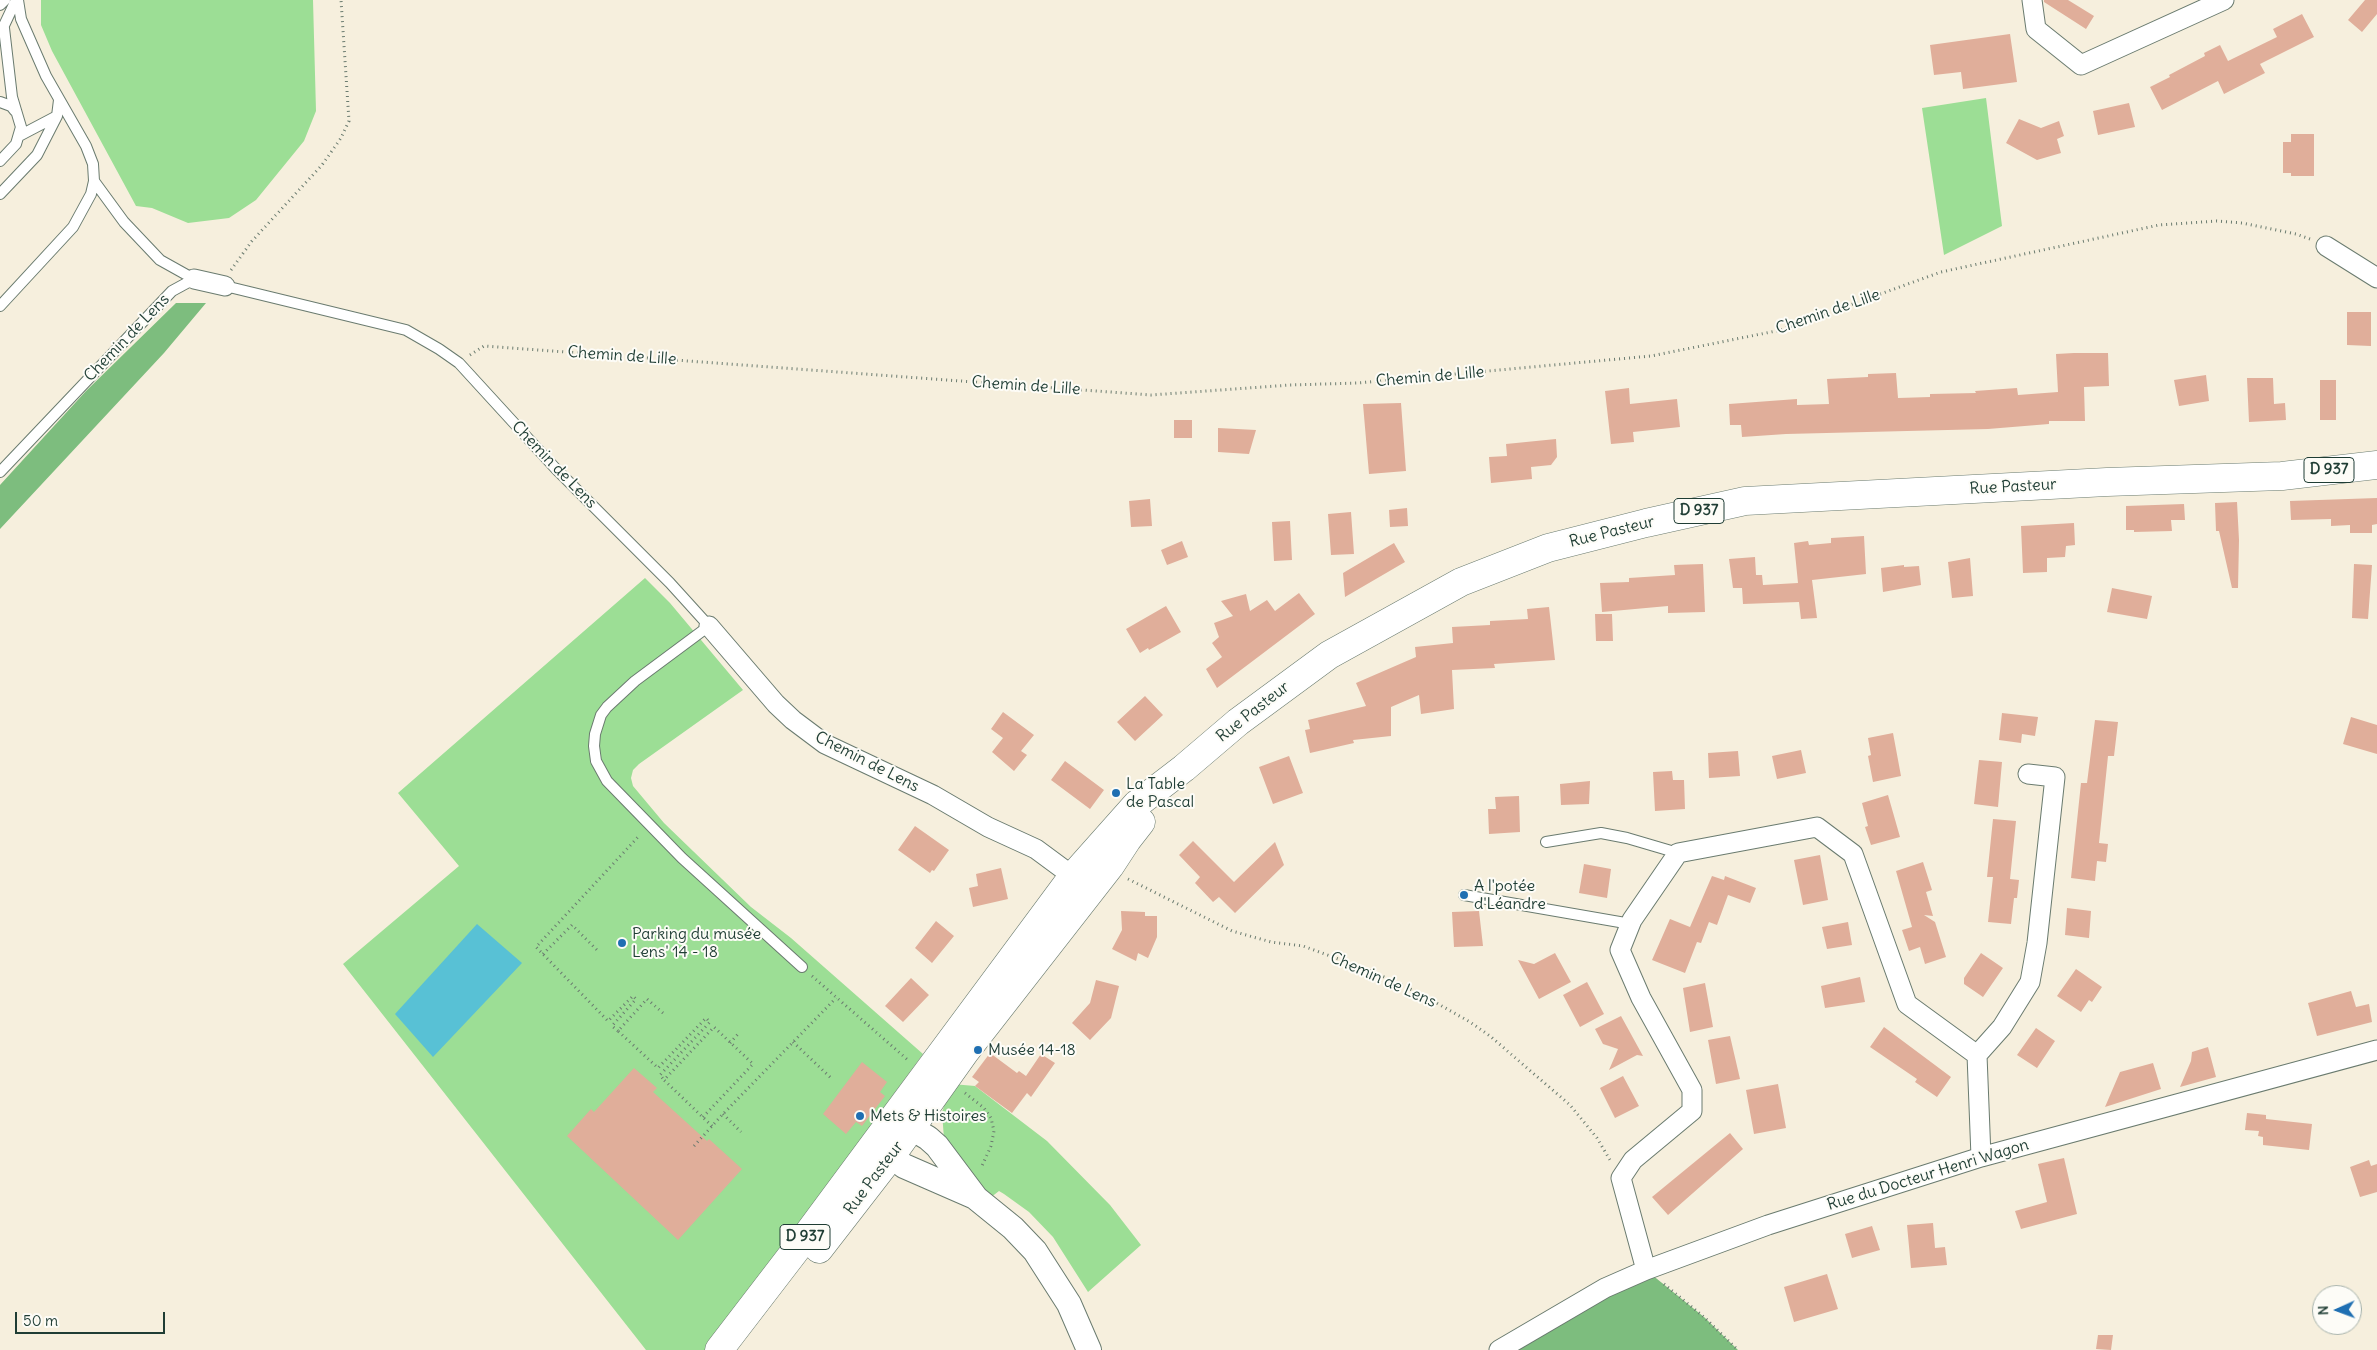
<!DOCTYPE html>
<html>
<head>
<meta charset="utf-8">
<style>
  body { margin:0 }
  #map { position:relative; width:2377px; height:1350px; overflow:hidden; background:#f6efdd; font-family:Delius,sans-serif }
  canvas { display:block }
  .north { position:absolute; left:2312px; top:1285px; width:50px; height:50px; box-sizing:border-box; background:#fdfcf7; border:1px solid #a4b0a9; border-radius:50%; rotate:268deg; font-size:14px; font-weight:700; line-height:20px; text-align:center; color:#1f3d34 }
  .north::after { content:''; display:block; margin:auto; width:18px; height:22px; background:#1f6fb2; clip-path:polygon(50% 0,100% 100%,50% 72%,0 100%) }
  .scale { position:absolute; left:15px; top:1312px; width:150px; height:22px; box-sizing:border-box; border:2px solid #1f3d34; border-top:0; padding-left:6px; font-size:15px; line-height:18px; white-space:nowrap; color:#1f3d34; -webkit-text-stroke:4px #fdfcf7; paint-order:stroke }
</style>
</head>
<body>
<div id="map">
<canvas width="2377" height="1350"></canvas>
<div class="north">N</div>
<div class="scale">50 m</div>
</div>
<script>
const ctx = document.querySelector('canvas').getContext('2d');
ctx.lineJoin = 'round';
function fillPath(path, color) { ctx.fillStyle = color; ctx.fill(path, 'evenodd'); }
const shape = rows => new Path2D(rows.map(r => 'M' + r).join(''));
function strokePath(path, color, width, dash) { ctx.strokeStyle = color; ctx.lineWidth = width; ctx.lineCap = dash ? 'butt' : 'round'; ctx.setLineDash(dash || []); ctx.stroke(path); }
function drawText(font, color, halo, rows, align = 'center') {
  ctx.font = font + ' Delius,sans-serif'; ctx.lineWidth = 4; ctx.setLineDash([]); ctx.textBaseline = 'middle'; ctx.strokeStyle = halo; ctx.fillStyle = color; for (const [text, x, y, turn = 0] of rows) {
    ctx.save(); ctx.translate(x, y); ctx.rotate((+turn || 0) * Math.PI / 180); ctx.textAlign = isNaN(turn) ? turn : align; if (halo) ctx.strokeText(text, 0, 0); ctx.fillText(text, 0, 0); ctx.restore();
  }
}
const green = shape([
  [41,0,313,0,316,111,304,141,256,200,229,218,188,223,152,208,136,206,52,51,41,25],
  [1986,98,2002,226,1944,255,1922,108],
  [645,578,670,603,743,690,639,764,633,770,631,778,633,786,664,823,751,907,791,938,923,1054,708,1350,646,1350,343,964,459,866,398,793],
  [952,1084,975,1086,1047,1141,1110,1205,1141,1245,1088,1292,1053,1237,1029,1212,1004,1194,999,1191,990,1198,944,1139,942,1112]
]);
const forest = shape([
  [176,303,206,303,164,353,0,529,0,485,86,391],
  [1646,1270,1704,1317,1738,1350,1504,1350]
]);
const water = shape([
  [477,924,522,963,433,1057,395,1014]
]);
const building = shape([
  [2044,0,2068,0,2094,16,2086,29,2044,2],
  [2365,0,2377,0,2377,14,2362,32,2348,20],
  [2302,14,2314,37,2260,64,2265,73,2224,94,2218,81,2162,110,2150,87,2170,77,2169,75,2205,56,2204,53,2220,45,2228,61,2277,37,2273,29],
  [2010,34,2017,82,1963,89,1961,72,1934,75,1930,45],
  [2129,103,2135,127,2098,135,2093,111],
  [2019,119,2041,128,2059,121,2064,136,2057,139,2061,153,2037,160,2006,143],
  [2291,134,2314,134,2314,176,2291,176,2291,173,2283,173,2283,142,2291,142],
  [2347,312,2371,312,2371,346,2347,345],
  [2074,353,2108,353,2109,386,2084,387,2085,421,2049,421,2049,424,1988,429,1786,434,1742,437,1741,425,1730,425,1729,404,1797,399,1797,405,1829,404,1827,379,1868,377,1868,374,1896,373,1898,398,1930,397,1930,394,1976,393,1975,391,2017,388,2018,395,2058,392,2056,354],
  [2206,375,2209,401,2179,406,2174,380],
  [2247,378,2273,378,2274,404,2285,403,2286,420,2249,422],
  [2320,380,2336,380,2336,420,2320,420],
  [1629,388,1630,404,1677,399,1680,427,1633,432,1634,442,1611,444,1605,391],
  [1401,403,1406,471,1369,474,1363,404],
  [1174,420,1192,420,1192,438,1174,438],
  [1218,428,1256,430,1249,454,1218,452],
  [1556,439,1557,457,1551,465,1531,467,1532,479,1491,483,1489,457,1507,456,1506,444],
  [2377,498,2377,524,2372,525,2372,533,2350,533,2350,525,2331,526,2331,519,2291,520,2290,501],
  [1150,499,1152,526,1131,527,1129,501],
  [2237,502,2239,540,2238,588,2232,588,2219,531,2216,531,2215,503],
  [2184,504,2185,520,2171,520,2172,531,2134,532,2134,530,2126,530,2126,506],
  [1407,508,1408,526,1390,527,1389,510],
  [1351,512,1354,554,1331,555,1328,514],
  [1290,521,1292,560,1274,561,1272,522],
  [2074,523,2075,545,2066,546,2065,557,2047,558,2047,572,2023,573,2021,526],
  [1864,536,1866,574,1812,580,1817,618,1801,619,1799,602,1743,604,1742,588,1733,588,1729,559,1755,557,1756,575,1762,575,1763,585,1798,583,1794,543,1808,541,1809,545,1831,543,1831,538],
  [1182,541,1188,557,1167,565,1161,550],
  [1394,543,1405,562,1345,597,1343,573],
  [1970,558,1973,596,1952,598,1948,562],
  [1703,564,1705,612,1668,613,1668,606,1602,612,1600,583,1629,582,1629,578,1675,575,1674,565],
  [2354,564,2372,565,2368,619,2352,618],
  [1904,565,1904,567,1919,566,1921,585,1883,592,1881,568],
  [2112,588,2152,596,2147,619,2107,612],
  [1299,593,1315,614,1217,688,1206,669,1222,657,1212,643,1219,637,1214,623,1233,616,1221,601,1246,594,1250,611,1267,600,1275,611],
  [1166,606,1181,632,1149,650,1148,648,1140,653,1126,629],
  [1549,607,1555,660,1494,664,1495,668,1452,670,1454,709,1421,714,1419,695,1391,707,1391,736,1353,740,1354,743,1310,753,1305,730,1310,729,1308,720,1366,706,1356,683,1416,657,1415,647,1453,643,1452,627,1490,625,1490,621,1528,619,1527,609],
  [1595,614,1612,614,1613,641,1596,641],
  [1145,696,1163,715,1135,741,1117,722],
  [1003,712,1034,735,1021,751,1027,755,1014,771,992,752,1003,738,991,729],
  [2002,713,2038,717,2035,736,2022,734,2021,743,1999,740],
  [2351,717,2377,725,2377,754,2343,744],
  [2095,720,2118,722,2114,756,2108,756,2099,843,2108,844,2106,862,2097,861,2095,881,2071,878,2081,783,2087,783],
  [1893,733,1901,776,1873,782,1868,756,1871,755,1868,738],
  [1801,750,1806,773,1777,779,1772,756],
  [1738,751,1740,776,1709,778,1708,753],
  [1289,756,1303,793,1273,804,1259,767],
  [1979,760,2002,762,1998,807,1974,804],
  [1065,761,1104,790,1090,809,1051,780],
  [1672,771,1673,780,1684,780,1685,809,1655,811,1653,772],
  [1590,781,1589,804,1561,805,1560,784],
  [1888,795,1900,837,1871,845,1865,827,1868,826,1862,803],
  [1519,796,1520,832,1489,834,1488,809,1496,809,1495,797],
  [1993,819,2016,821,2010,879,2019,880,2017,898,2014,898,2011,924,1988,922,1993,877,1987,877],
  [915,826,949,850,934,871,932,870,930,873,898,850],
  [1193,841,1234,882,1275,842,1284,865,1235,913,1219,897,1213,902,1195,883,1200,877,1179,855],
  [1820,855,1828,900,1803,905,1794,860],
  [1923,862,1932,890,1926,892,1933,916,1924,915,1935,922,1946,957,1925,964,1920,947,1909,951,1902,930,1912,927,1896,871],
  [1584,864,1611,869,1607,898,1579,893],
  [1001,868,1008,899,973,907,969,888,978,886,976,874],
  [1712,876,1724,880,1725,876,1756,888,1750,903,1728,895,1717,925,1709,922,1701,943,1697,942,1685,973,1652,960,1670,919,1690,927],
  [2067,908,2091,911,2089,938,2065,935],
  [1121,911,1145,912,1145,916,1157,916,1157,937,1148,958,1138,953,1136,961,1112,949,1122,930],
  [1479,911,1483,946,1454,947,1452,912],
  [936,921,954,936,932,963,915,948],
  [1848,922,1852,945,1827,949,1822,927],
  [1555,953,1571,982,1539,999,1518,960,1534,964],
  [1981,953,2003,968,1983,997,1964,984,1964,978],
  [2076,969,2102,987,2092,1002,2089,1000,2081,1012,2057,996],
  [1860,977,1865,1002,1825,1008,1821,986],
  [911,978,929,995,903,1022,885,1006],
  [1096,980,1119,986,1111,1018,1090,1040,1072,1023,1090,1003],
  [1587,982,1604,1014,1580,1027,1563,995],
  [1705,983,1713,1027,1690,1032,1683,988],
  [2351,991,2356,1007,2369,1004,2372,1022,2317,1036,2308,1003],
  [1621,1016,1643,1056,1637,1055,1609,1070,1618,1049,1603,1044,1595,1029],
  [1884,1027,1951,1077,1937,1097,1915,1082,1917,1079,1870,1047],
  [2036,1028,2055,1041,2037,1068,2017,1055],
  [1730,1036,1740,1079,1716,1084,1708,1040],
  [2208,1047,2216,1077,2180,1087,2191,1061,2192,1052],
  [990,1053,1017,1073,1019,1071,1026,1076,1041,1054,1055,1063,1031,1097,1027,1093,1012,1113,975,1086,979,1082,972,1077],
  [862,1062,887,1082,880,1092,885,1096,862,1126,856,1122,846,1134,823,1114],
  [2153,1063,2161,1089,2105,1107,2120,1072],
  [634,1068,657,1088,653,1092,707,1141,709,1139,742,1169,678,1240,567,1136,591,1109,594,1112],
  [1623,1076,1639,1106,1615,1118,1600,1088],
  [1778,1084,1786,1128,1754,1134,1746,1090],
  [2247,1113,2266,1115,2266,1119,2312,1124,2309,1150,2263,1145,2263,1137,2258,1136,2259,1131,2245,1130],
  [1730,1133,1743,1149,1668,1215,1652,1197],
  [2064,1158,2077,1214,2021,1229,2015,1211,2047,1202,2038,1164],
  [2369,1160,2371,1166,2377,1164,2377,1192,2360,1197,2350,1167],
  [1933,1223,1935,1248,1945,1247,1947,1265,1911,1268,1907,1225],
  [1872,1226,1880,1250,1852,1258,1845,1234],
  [1827,1274,1838,1309,1794,1322,1784,1287],
  [2098,1335,2113,1335,2111,1350,2096,1349]
]);
const path = shape([
  [231,270,252,241,322,165,341,138,349,121,341,0],
  [470,355,484,346,1151,395,1290,385,1358,383,1651,356,1781,330,1941,272,2159,225,2217,221,2242,223,2296,234,2310,239],
  [1128,879,1232,931,1271,942,1303,946,1371,971,1419,993,1470,1022,1490,1036,1570,1105,1597,1138,1610,1160],
  [543,954,572,925,597,950],
  [812,976,909,1061],
  [663,1013,647,999,618,1031,658,1068,706,1018,710,1022,660,1075,664,1080],
  [618,1031,612,1026,636,999,633,996,608,1021,536,947,639,836],
  [793,1042,831,1078],
  [730,1043,739,1033],
  [965,1093,984,1108,991,1118,994,1131,991,1146,981,1168],
  [723,1114,741,1132],
  [703,1117,753,1064,714,1027,664,1080,713,1127],
  [694,1146,723,1114,836,998],
  [1664,1284,1704,1317,1738,1350]
]);
const service = shape([
  [0,5,5,0],
  [1,32,16,0],
  [0,102,11,106,15,111],
  [19,136,57,116],
  [0,161,16,144,21,127,12,97,4,28],
  [94,181,124,222,160,260,194,279],
  [0,194,37,155,57,116,59,100],
  [225,286,406,330,439,349,459,363,556,469,670,583,709,626,635,681,607,707,601,715,595,734,594,746,596,761,607,781,682,858,802,967],
  [0,306,73,227,91,194,94,181,93,164,86,146,46,76,21,19,18,0],
  [0,472,172,291,194,279],
  [1546,842,1601,833,1627,838,1678,853],
  [1464,895,1631,924]
]);
const minor = shape([
  [2032,0,2036,29,2081,65,2224,0],
  [2326,246,2377,278],
  [194,279,225,286],
  [709,626,776,704,793,720,825,744,933,795,988,827,1036,849,1082,883],
  [1977,1055,2002,1027,2030,982,2037,943,2055,777,2028,774],
  [1646,1270,1621,1178,1633,1160,1692,1111,1692,1090,1641,998,1620,950,1632,920,1678,853,1817,827,1853,854,1907,1004,1977,1055,1981,1157],
  [1499,1350,1605,1288,1646,1270,1768,1225,1981,1157,2377,1050]
]);
const tertiary = shape([
  [893,1122,911,1128,928,1138,937,1146,976,1198,1013,1228,1035,1251,1069,1304,1089,1350],
  [880,1142,891,1156,904,1166,975,1197]
]);
const primary = shape([
  [819,1249,891,1156,965,1052,1110,866,1127,840,1141,822],
  [719,1350,795,1251,1073,876,1137,804,1184,768,1238,722,1329,655,1461,582,1548,548,1646,523,1745,501,2107,482,2282,476,2377,465]
]);
const markers = [
  [1116,793,5,"#1f6fb2"],
  [1464,895,5,"#1f6fb2"],
  [622,943,5,"#1f6fb2"],
  [978,1050,5,"#1f6fb2"],
  [860,1116,5,"#1f6fb2"]
];
const shields = [
  [2329,470,50],
  [1699,511,50],
  [805,1237,50]
];
const shieldNames = [
  ["D 937",2329,470],
  ["D 937",1699,511],
  ["D 937",805,1237]
];
const streetNames = [
  ["Chemin de Lille",1828,312,-19],
  ["Chemin de Lens",127,338,-46],
  ["Chemin de Lille",622,356,4],
  ["Chemin de Lille",1430,377,-5],
  ["Chemin de Lille",1026,386,4],
  ["Chemin de Lens",554,465,46],
  ["Rue Pasteur",2013,487,-3],
  ["Rue Pasteur",1612,532,-14],
  ["Rue Pasteur",1253,712,-38],
  ["Chemin de Lens",867,762,27],
  ["Chemin de Lens",1383,980,24],
  ["Rue du Docteur Henri Wagon",1928,1175,-17],
  ["Rue Pasteur",874,1178,-53]
];
const poiNames = [
  ["La Table",1126,784],
  ["de Pascal",1126,802],
  ["A l'potée",1474,886],
  ["d'Léandre",1474,904],
  ["Parking du musée",632,934],
  ["Lens' 14 - 18",632,952],
  ["Musée 14-18",988,1050],
  ["Mets & Histoires",870,1116]
];
fillPath(green, '#9cde95');
fillPath(forest, '#7dbd7e');
fillPath(water, '#58c1d5');
fillPath(building, '#e0ae9a');
strokePath(service, '#6a7b6f', 12);
strokePath(minor, '#6a7b6f', 21);
strokePath(tertiary, '#6a7b6f', 26);
strokePath(primary, '#6a7b6f', 29);
strokePath(path, '#6a7b6f', 3, [1, 4]);
strokePath(service, '#fff', 10);
strokePath(minor, '#fff', 19);
strokePath(tertiary, '#fff', 24);
strokePath(primary, '#fff', 28);
for (const [x, y, r, color] of markers) { const dot = new Path2D(); dot.arc(x, y, r, 0, 2 * Math.PI); ctx.fillStyle = color; ctx.fill(dot); strokePath(dot, '#fdfcf7', 2); }
for (const [x, y, w] of shields) { const box = new Path2D(); box.roundRect(x - w / 2, y - 12.5, w, 25, 4); ctx.fillStyle = '#fdfcf7'; ctx.fill(box); strokePath(box, '#1f3d34', 1); }
drawText('bold 15px', '#1f3d34', null, shieldNames);
drawText('16px', '#1f3d34', '#fdfcf7', streetNames);
drawText('16px', '#1f3d34', '#fdfcf7', poiNames, 'left');
</script>
</body>
</html>
